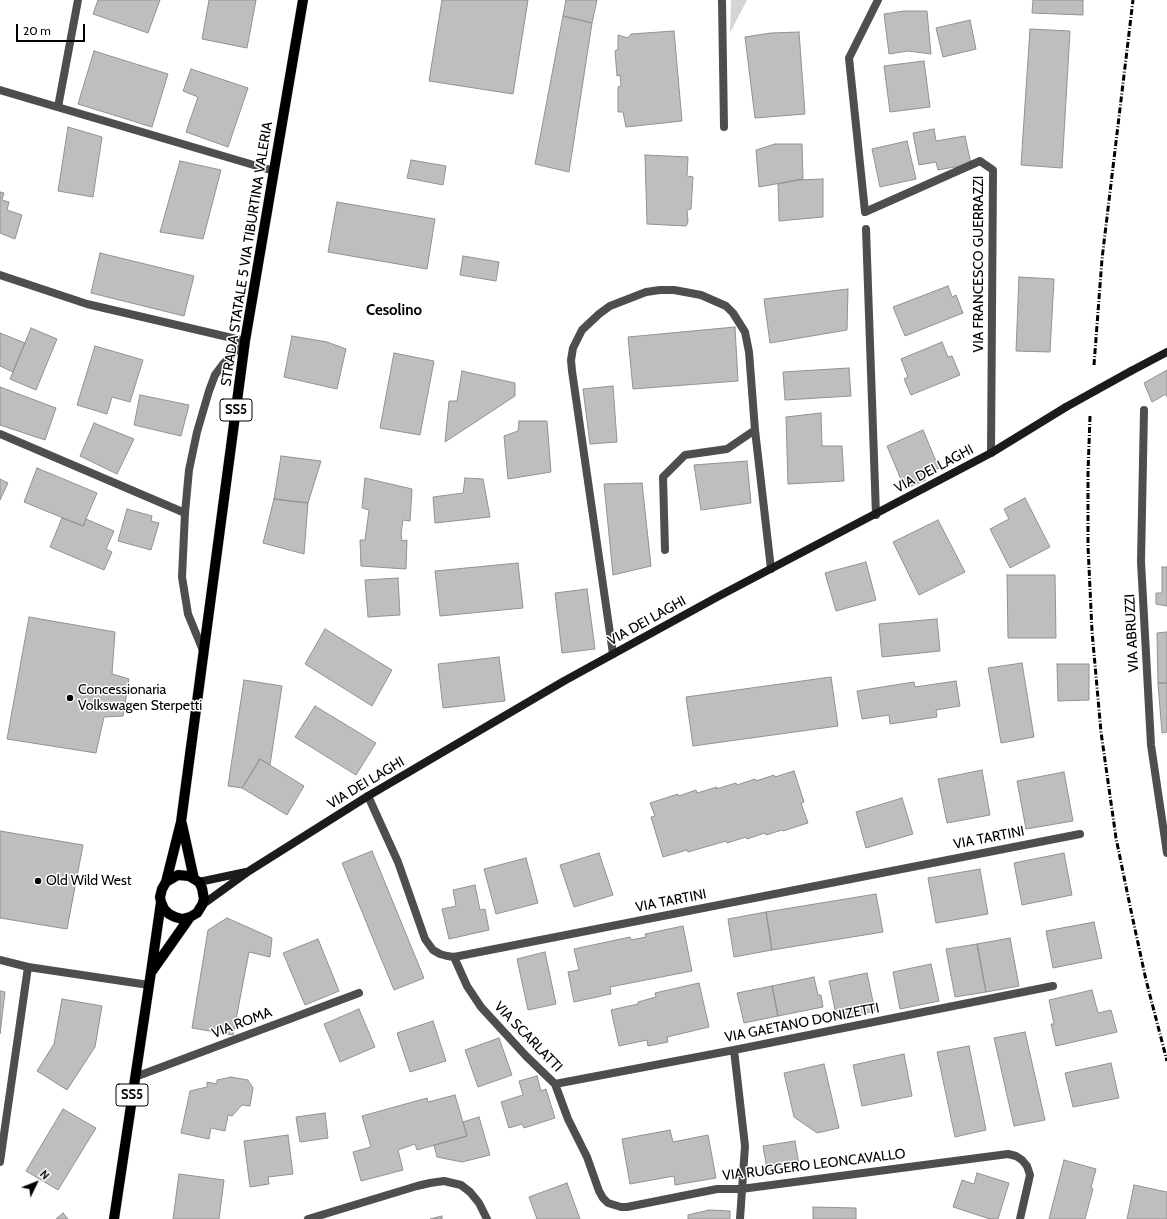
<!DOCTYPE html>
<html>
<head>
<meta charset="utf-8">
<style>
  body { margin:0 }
  #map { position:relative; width:1167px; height:1219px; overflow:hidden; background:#fff; font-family:Cabin,sans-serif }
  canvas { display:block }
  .north { position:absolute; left:16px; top:1163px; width:40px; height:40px; -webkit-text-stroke:3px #fff; paint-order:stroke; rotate:47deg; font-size:11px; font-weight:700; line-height:16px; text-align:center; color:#000 }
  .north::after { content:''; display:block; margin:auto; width:14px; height:18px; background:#000; clip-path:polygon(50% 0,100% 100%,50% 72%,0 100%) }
  .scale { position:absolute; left:16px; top:24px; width:69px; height:18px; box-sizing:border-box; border:2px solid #000; border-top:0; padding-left:5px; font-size:12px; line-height:14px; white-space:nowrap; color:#000; -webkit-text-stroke:3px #fff; paint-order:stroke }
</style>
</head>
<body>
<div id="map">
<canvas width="1167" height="1219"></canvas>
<div class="north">N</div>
<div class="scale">20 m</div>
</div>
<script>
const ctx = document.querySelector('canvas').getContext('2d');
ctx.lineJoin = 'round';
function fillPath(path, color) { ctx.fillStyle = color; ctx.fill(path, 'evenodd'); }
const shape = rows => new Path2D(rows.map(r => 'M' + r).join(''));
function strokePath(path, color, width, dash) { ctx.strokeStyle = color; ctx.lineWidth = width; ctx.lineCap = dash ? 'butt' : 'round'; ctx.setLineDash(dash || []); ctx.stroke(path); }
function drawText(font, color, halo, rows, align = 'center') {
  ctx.font = font + ' Cabin,sans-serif'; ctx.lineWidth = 3; ctx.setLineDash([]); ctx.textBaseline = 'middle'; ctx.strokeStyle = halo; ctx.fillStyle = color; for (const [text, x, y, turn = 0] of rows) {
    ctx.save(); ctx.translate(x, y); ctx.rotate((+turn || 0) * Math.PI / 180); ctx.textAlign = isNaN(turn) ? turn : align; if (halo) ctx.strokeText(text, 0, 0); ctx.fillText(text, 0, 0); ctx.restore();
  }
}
const green = shape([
  [731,0,747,0,730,33]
]);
const building = shape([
  [98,0,160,0,148,33,93,14,98,0],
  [209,0,256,0,247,48,202,39,209,0],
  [442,0,528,0,513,94,429,81,442,0],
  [566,0,597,0,592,23,563,16,566,0],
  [1033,0,1083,0,1083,15,1032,13,1033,0],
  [904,11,927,11,931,54,908,51,889,54,884,14,904,11],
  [563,16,592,23,569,172,535,164,563,16],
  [970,20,976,49,943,57,936,28,970,20],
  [1030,29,1070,31,1062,168,1021,165,1030,29],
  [674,31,682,121,626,127,623,112,618,112,618,87,621,86,620,75,617,76,615,51,618,49,618,35,628,38,631,34,674,31],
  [799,32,805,114,755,118,745,37,771,33,799,32],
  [94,51,168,74,152,127,78,104,94,51],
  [924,61,930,107,890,112,884,66,924,61],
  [191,69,248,88,228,147,186,132,198,97,183,91,191,69],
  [68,127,102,137,93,197,58,191,68,127],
  [934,129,936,141,965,136,971,164,938,170,936,162,919,165,913,133,934,129],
  [907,141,916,179,880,187,872,149,907,141],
  [775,144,802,144,803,179,759,187,756,150,775,144],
  [645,155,688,157,687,176,693,177,691,209,687,210,688,222,686,226,647,224,645,155],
  [411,160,446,166,443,185,407,178,411,160],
  [180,161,221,170,203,239,160,232,180,161],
  [823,179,823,217,779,221,778,184,797,180,823,179],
  [0,192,4,193,2,200,9,202,7,210,22,215,15,239,0,233,0,192],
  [337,202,435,219,427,269,328,252,337,202],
  [100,253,194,276,184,316,91,293,100,253],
  [463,256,499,262,496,281,460,275,463,256],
  [1019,277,1054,279,1050,352,1016,351,1019,277],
  [948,286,952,297,956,295,963,313,905,336,893,307,948,286],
  [848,289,847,330,770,343,764,299,848,289],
  [735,327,738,381,633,389,628,337,735,327],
  [31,328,57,339,36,390,10,379,31,328],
  [0,333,25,343,13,372,0,366,0,333],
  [292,336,327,342,346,349,337,389,284,377,292,336],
  [942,342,948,357,952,356,960,375,911,395,904,379,908,377,901,359,942,342],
  [95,346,143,360,130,402,112,397,107,414,77,405,95,346],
  [394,353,434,361,420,435,380,428,394,353],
  [849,368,851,396,785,400,783,372,849,368],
  [1167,370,1167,397,1166,394,1152,402,1144,383,1167,370],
  [462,371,515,383,515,396,445,442,449,401,457,401,462,371],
  [613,386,617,442,590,444,583,389,613,386],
  [0,387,56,408,45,440,0,425,0,387],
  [140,395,189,405,181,436,134,425,140,395],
  [821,413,822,446,842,446,844,481,788,484,786,417,821,413],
  [519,421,547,421,551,472,508,479,504,436,518,431,519,421],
  [94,423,134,439,117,474,80,456,94,423],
  [923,430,939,468,924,474,926,480,905,489,887,446,923,430],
  [281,456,321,461,308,503,274,499,281,456],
  [747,461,751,503,701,510,694,465,747,461],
  [37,468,97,493,83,526,24,502,37,468],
  [365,478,412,489,410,521,403,520,401,533,402,541,407,540,406,569,361,566,360,540,365,540,369,510,362,508,365,478],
  [465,478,483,479,490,517,435,523,433,497,463,493,465,478],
  [0,479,8,483,0,500,0,479],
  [642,483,651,566,613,575,604,484,642,483],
  [1025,498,1050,547,1010,568,990,529,1009,519,1004,509,1025,498],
  [274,499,308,503,304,554,263,543,274,499],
  [127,509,152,516,151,521,159,523,151,550,118,541,127,509],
  [62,518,83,526,86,519,114,531,106,549,112,552,104,570,50,547,62,518],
  [938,520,965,572,919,595,893,542,938,520],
  [866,562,876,600,836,611,825,573,866,562],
  [518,563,523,608,440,616,435,571,518,563],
  [1162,567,1167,567,1167,606,1156,604,1156,593,1162,593,1162,567],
  [1007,575,1055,575,1056,638,1008,638,1007,575],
  [398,578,400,615,368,617,365,580,398,578],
  [587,589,595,649,562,653,555,593,587,589],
  [29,617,115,632,112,674,129,679,123,716,104,717,96,753,7,739,29,617],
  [937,619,940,651,882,657,879,624,937,619],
  [325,629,392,670,372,706,305,664,325,629],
  [1167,632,1167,683,1158,683,1157,633,1167,632],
  [499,657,505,701,443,708,438,664,499,657],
  [1022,663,1034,737,1001,743,988,668,1022,663],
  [1057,664,1089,664,1089,700,1058,701,1057,664],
  [831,677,838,726,693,746,686,697,831,677],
  [244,680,282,686,270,765,260,759,242,788,228,786,244,680],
  [956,681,960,706,936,710,937,717,890,724,889,715,862,719,857,691,914,682,915,687,956,681],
  [1158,683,1167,683,1167,732,1162,733,1158,683],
  [315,706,376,743,356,775,295,737,315,706],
  [260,759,304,786,287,815,242,788,260,759],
  [982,770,990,815,947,823,938,779,982,770],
  [794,771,804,802,801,803,808,823,783,831,782,830,766,835,765,833,747,839,746,837,727,843,726,841,688,852,687,850,663,857,651,817,655,816,650,803,678,794,679,796,696,790,697,793,717,787,716,789,736,783,737,785,755,779,756,781,774,775,775,777,794,771],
  [1064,772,1073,821,1026,829,1017,781,1064,772],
  [902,798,913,834,866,848,856,812,902,798],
  [0,831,83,845,67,929,0,918,0,831],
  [372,851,424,978,394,990,342,863,372,851],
  [599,853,613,895,574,907,560,865,599,853],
  [1064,853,1072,895,1022,905,1014,863,1064,853],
  [526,858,538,903,496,914,484,869,526,858],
  [980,869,988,914,936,923,928,878,980,869],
  [475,885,480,910,485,909,489,930,449,939,442,909,456,906,453,890,475,885],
  [876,894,883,932,772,950,766,912,876,894],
  [766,912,772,950,734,957,728,919,766,912],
  [227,918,272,938,270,957,249,952,233,1035,192,1028,208,930,227,918],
  [1094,922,1102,958,1053,968,1046,931,1094,922],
  [683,926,692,971,610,987,611,994,574,1002,568,972,579,970,574,949,630,937,631,940,646,937,645,934,683,926],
  [1010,938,1019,986,986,992,977,944,1010,938],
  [318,939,339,991,305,1005,283,953,318,939],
  [977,944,986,992,955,997,946,949,977,944],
  [545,952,556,1004,528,1010,517,959,545,952],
  [931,964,939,1001,900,1009,893,972,931,964],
  [867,973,875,1011,837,1019,829,981,867,973],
  [814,977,818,995,821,995,823,1007,778,1016,772,986,814,977],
  [699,983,709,1027,667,1037,668,1042,648,1046,647,1040,619,1046,611,1010,638,1004,638,1002,656,997,655,993,699,983],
  [772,986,778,1016,744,1023,737,993,772,986],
  [1092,990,1098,1013,1111,1010,1117,1032,1056,1046,1051,1024,1054,1024,1049,1000,1092,990],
  [0,991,5,992,0,1034,0,991],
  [62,999,102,1006,95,1047,67,1090,37,1071,54,1044,62,999],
  [359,1009,375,1047,340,1062,324,1024,359,1009],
  [433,1021,446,1061,410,1072,397,1033,433,1021],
  [1025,1032,1045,1120,1014,1126,994,1038,1025,1032],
  [499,1038,512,1075,478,1087,465,1050,499,1038],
  [969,1046,986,1130,955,1137,937,1052,969,1046],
  [904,1054,912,1096,862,1106,853,1065,904,1054],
  [1111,1063,1119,1098,1073,1107,1065,1073,1111,1063],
  [824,1064,839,1128,817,1133,794,1117,784,1073,824,1064],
  [537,1076,541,1091,546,1089,555,1118,524,1128,522,1124,509,1128,501,1102,523,1095,519,1081,537,1076],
  [231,1077,248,1080,253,1088,250,1106,242,1105,232,1116,228,1115,225,1131,211,1128,209,1139,181,1133,190,1091,207,1087,207,1082,217,1084,217,1080,231,1077],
  [455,1095,467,1136,417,1150,415,1144,398,1150,403,1170,361,1181,353,1152,371,1147,362,1116,427,1098,428,1102,455,1095],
  [63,1109,96,1128,58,1190,26,1171,63,1109],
  [325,1113,328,1138,300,1142,296,1117,325,1113],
  [479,1117,490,1155,462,1162,437,1157,434,1145,467,1136,463,1122,479,1117],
  [670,1130,673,1142,708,1135,716,1178,675,1185,674,1176,630,1184,622,1139,670,1130],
  [288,1135,293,1174,268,1177,269,1184,250,1187,244,1141,288,1135],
  [795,1141,800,1170,768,1175,763,1146,795,1141],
  [1064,1160,1096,1169,1091,1188,1093,1189,1085,1219,1049,1219,1064,1160],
  [977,1173,1009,1183,998,1219,990,1219,953,1207,962,1180,974,1184,977,1173],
  [179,1174,224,1180,219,1219,173,1219,179,1174],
  [567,1183,580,1219,537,1219,529,1197,567,1183],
  [1134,1185,1167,1192,1167,1219,1127,1219,1134,1185],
  [813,1207,856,1208,856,1219,813,1219,813,1207],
  [709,1210,730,1211,730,1219,688,1219,688,1215,709,1210],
  [63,1213,68,1219,56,1219,63,1213],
  [442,1216,442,1219,430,1219,442,1216]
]);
const lane = shape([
  [755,430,771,569],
  [613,654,572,371,571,360,573,348,582,330,599,314,610,306,646,292,660,290,674,290,701,295,726,306,733,313,745,332,749,352,755,430,727,449,685,455,663,477,665,550],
  [0,1162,28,967]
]);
const street = shape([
  [722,0,724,127],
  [878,0,849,58,865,212,980,161,993,170,991,453],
  [0,90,274,171],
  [58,107,78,0],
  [866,229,876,515],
  [0,275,87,304,245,341],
  [1144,410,1141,562,1151,745,1167,853],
  [0,434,185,513],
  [204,653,188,614,182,577,185,513,189,470,197,432,209,391,215,375,224,363,245,341],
  [368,796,398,862,425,939,433,950,440,954,447,956,454,957,1080,834],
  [454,957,467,986,481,1007,526,1056,555,1084,568,1119,587,1157,599,1191,603,1198,608,1203,621,1207,627,1207,717,1189,741,1189,1008,1154,1016,1156,1022,1160,1027,1166,1030,1175,1020,1219],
  [0,960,28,967,149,985],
  [734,1050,745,1146,740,1219],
  [135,1077,359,993],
  [555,1084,734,1050,1053,986],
  [308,1219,417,1186,430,1183,444,1181,461,1185,470,1192,479,1203,487,1219]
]);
const secondary = shape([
  [1131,371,1167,352],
  [199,882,246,872],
  [202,905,249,871,368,796,564,681,719,596,991,453,1066,407]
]);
const primary = shape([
  [182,824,194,879],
  [161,902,164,909,169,914,175,917,182,919,190,917],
  [152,971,190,917,197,913,202,905,204,899,202,888,199,882,189,876,178,875,166,882],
  [114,1219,151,972,161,902,160,897,162,889,166,882,181,822,245,341,303,0]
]);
const rail = shape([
  [1094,365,1102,259,1133,0],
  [1090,416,1088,473,1088,546,1092,631,1101,732,1116,838,1130,906,1146,980,1167,1061]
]);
const secondaryBridge = shape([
  [1066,407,1131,371]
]);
const markers = [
  [70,698,4,"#000"],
  [38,881,4,"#000"]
];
const shields = [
  [236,410,32],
  [132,1095,32]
];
const shieldNames = [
  ["SS5",236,410],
  ["SS5",132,1095]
];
const streetNames = [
  ["STRADA STATALE 5 VIA TIBURTINA VALERIA",247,254,-81],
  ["VIA FRANCESCO GUERRAZZI",979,264,-90],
  ["VIA DEI LAGHI",934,469,-28],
  ["VIA DEI LAGHI",647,621,-29],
  ["VIA ABRUZZI",1132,633,-93],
  ["VIA DEI LAGHI",366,783,-31],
  ["VIA TARTINI",989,838,-11],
  ["VIA TARTINI",671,901,-11],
  ["VIA ROMA",242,1023,-21],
  ["VIA GAETANO DONIZETTI",802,1023,-11],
  ["VIA SCARLATTI",528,1037,46],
  ["VIA RUGGERO LEONCAVALLO",814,1165,-7]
];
const poiNames = [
  ["Concessionaria",78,690],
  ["Volkswagen Sterpetti",78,706],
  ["Old Wild West",46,881]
];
const neighbourhoodNames = [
  ["Cesolino",394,311]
];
fillPath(green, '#d5d5d5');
fillPath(building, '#bebebe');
strokePath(building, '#929292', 1);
strokePath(primary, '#dbdbdb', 11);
strokePath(lane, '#4e4e4e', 8);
strokePath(street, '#4e4e4e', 8);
strokePath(secondary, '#1b1b1b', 8);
strokePath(primary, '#000', 10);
strokePath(rail, '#000', 3, [6, 2, 1, 2]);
strokePath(secondaryBridge, '#1b1b1b', 8);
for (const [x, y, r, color] of markers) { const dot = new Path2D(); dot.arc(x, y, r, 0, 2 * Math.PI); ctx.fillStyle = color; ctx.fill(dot); strokePath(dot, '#fff', 1.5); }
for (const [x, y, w] of shields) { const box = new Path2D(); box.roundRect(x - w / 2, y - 11, w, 22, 3); ctx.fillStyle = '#fff'; ctx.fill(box); strokePath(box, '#000', 1); }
drawText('bold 13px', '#000', null, shieldNames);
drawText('14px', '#000', '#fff', streetNames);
drawText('14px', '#000', '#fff', poiNames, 'left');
drawText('bold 15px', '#000', '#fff', neighbourhoodNames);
</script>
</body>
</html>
